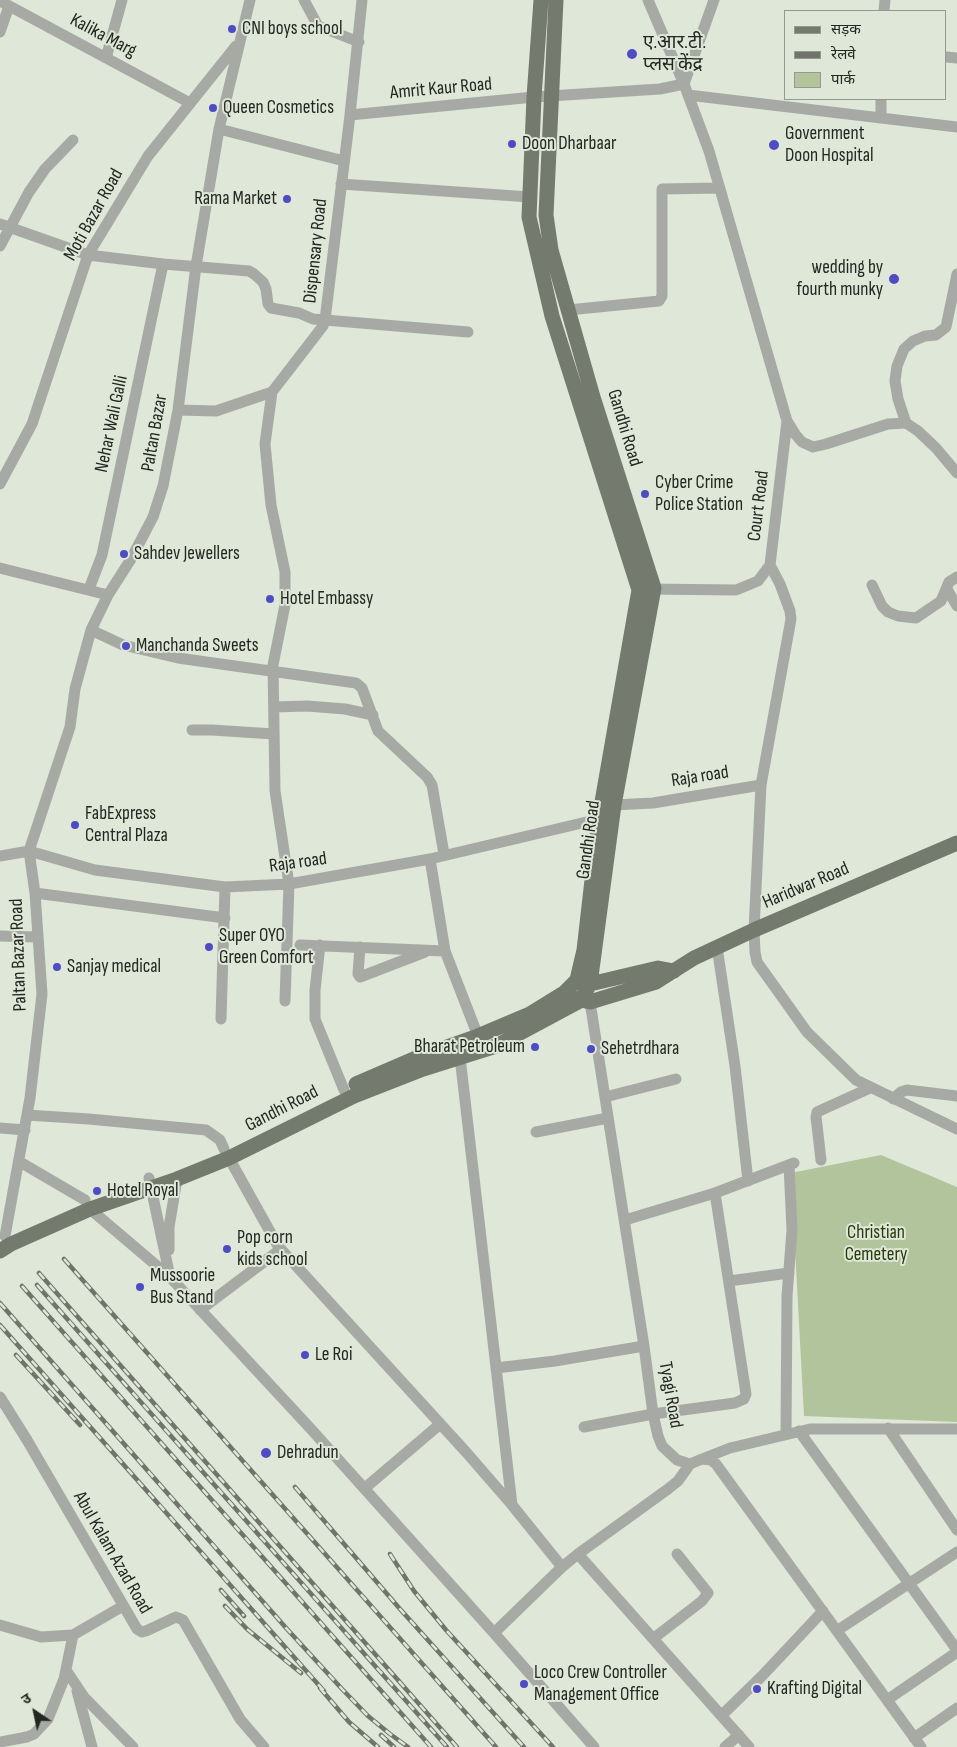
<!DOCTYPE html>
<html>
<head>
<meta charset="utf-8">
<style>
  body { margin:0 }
  #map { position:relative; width:957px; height:1747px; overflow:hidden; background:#dfe7d8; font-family:"Sofia Sans Condensed","Noto Sans Devanagari",sans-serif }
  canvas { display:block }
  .legend { position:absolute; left:784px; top:10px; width:162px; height:90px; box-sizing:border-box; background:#dfe7d8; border:1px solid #949a8f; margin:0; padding:6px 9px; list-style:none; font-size:15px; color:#242621 }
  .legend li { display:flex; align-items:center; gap:10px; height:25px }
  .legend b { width:25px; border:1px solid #949a8f }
  .north { position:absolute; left:10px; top:1687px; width:50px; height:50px; -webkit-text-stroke:4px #dfe7d8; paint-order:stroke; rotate:326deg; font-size:14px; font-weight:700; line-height:20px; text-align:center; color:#242621 }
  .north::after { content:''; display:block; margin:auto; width:18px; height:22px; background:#242621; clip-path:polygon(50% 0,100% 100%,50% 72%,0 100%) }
</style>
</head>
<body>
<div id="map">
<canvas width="957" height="1747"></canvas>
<ul class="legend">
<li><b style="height:6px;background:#757a6f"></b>सड़क</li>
<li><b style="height:6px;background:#70746b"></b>रेलवे</li>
<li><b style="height:14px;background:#b1c49c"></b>पार्क</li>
</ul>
<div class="north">उ</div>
</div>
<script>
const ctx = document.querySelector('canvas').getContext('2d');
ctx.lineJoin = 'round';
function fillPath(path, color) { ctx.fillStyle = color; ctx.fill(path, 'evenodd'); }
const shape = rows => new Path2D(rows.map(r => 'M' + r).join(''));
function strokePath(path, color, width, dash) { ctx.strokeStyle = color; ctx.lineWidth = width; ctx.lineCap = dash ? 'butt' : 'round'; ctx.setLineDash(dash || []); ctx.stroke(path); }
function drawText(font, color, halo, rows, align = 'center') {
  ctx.font = font + ' "Sofia Sans Condensed","Noto Sans Devanagari",sans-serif'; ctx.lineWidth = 4; ctx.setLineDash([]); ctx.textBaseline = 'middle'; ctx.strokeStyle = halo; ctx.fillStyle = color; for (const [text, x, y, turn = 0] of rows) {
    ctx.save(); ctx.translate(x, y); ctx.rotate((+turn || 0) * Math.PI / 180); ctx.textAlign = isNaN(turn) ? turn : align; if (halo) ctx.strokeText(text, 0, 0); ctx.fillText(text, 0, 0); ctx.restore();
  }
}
const green = shape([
  [881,1155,957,1187,957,1422,804,1416,791,1173]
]);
const minor = shape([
  [304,0,318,26,359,42],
  [648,0,684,84,709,151,787,421,770,565,780,584,790,611,791,619,761,785,754,930,755,952,757,962,807,1032,856,1080,957,1129],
  [0,1,190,103],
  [884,11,885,0],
  [0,32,9,6],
  [946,57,957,58],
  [106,58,122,0],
  [688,95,957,127],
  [350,115,534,97,660,89,684,84,714,0],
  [881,118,881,99],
  [219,129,344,161],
  [341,184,530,197],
  [0,224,88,255,163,264,249,271,254,274,263,282,266,289,268,304,271,308,299,313,313,319,468,332],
  [0,246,29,192,45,169,73,140],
  [568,310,659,301,662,296,662,189,719,188],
  [272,392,265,444,271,505,285,572,285,605,273,665,275,791,289,884,285,1001],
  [178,410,216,411,272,392,323,326,325,320,350,115,362,0],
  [787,421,795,434,802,442,813,447,826,444,888,424,906,423,918,431,936,448,957,473],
  [906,423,898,399,895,381,897,366,904,349,913,341,925,336,936,335,946,327,957,274],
  [0,484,32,424,88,255,148,156,236,46],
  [0,568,108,595],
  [872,585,882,606,888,612,898,616,916,618,941,601,949,582,957,577],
  [89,589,102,555,163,264],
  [646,589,736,590,758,581,770,565],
  [947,589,957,606],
  [91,630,123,645,178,658,356,683,362,688,378,731,427,777,432,785,444,854],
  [274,707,307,706,345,709,373,715],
  [192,730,212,730,274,734],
  [614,805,653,803,761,785],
  [0,856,29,851,95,870,225,887,289,884,430,859,599,819],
  [430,859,445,951,478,1036],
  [35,893,225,918],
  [0,936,37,937],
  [300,945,445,951],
  [320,945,315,990,315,1019,344,1090],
  [360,947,358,974,360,977,425,952],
  [717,947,735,1066,748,1181],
  [590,1002,644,1346,653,1414,658,1436,662,1446,677,1460,690,1464,702,1459,711,1460,716,1464,921,1747],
  [221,1019,225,887],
  [460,1057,512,1505],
  [605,1097,676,1079],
  [893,1099,901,1092,907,1090,957,1096],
  [27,1115,89,1119,206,1130,220,1140,224,1149],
  [0,1128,25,1130],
  [536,1132,608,1118],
  [229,1158,278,1246,466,1452,512,1505,562,1567],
  [821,1160,816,1117,817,1112,870,1088],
  [20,1162,85,1200],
  [149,1178,170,1277],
  [90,1209,170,1277,310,1428,494,1633,594,1747],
  [625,1220,715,1193,794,1163],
  [5,1236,30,1098,42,994,35,893,29,851,70,727,75,689,91,630,108,595,131,559,153,517,163,486,178,410,196,266,219,129,250,0],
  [169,1250,169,1227,177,1179],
  [729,1281,789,1273],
  [200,1310,281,1249],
  [496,1368,555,1361,644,1346],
  [0,1397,27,1440,137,1629,142,1632,146,1631,176,1617,183,1620,240,1719,264,1747],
  [584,1427,653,1414,735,1403,744,1399,746,1394,715,1193],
  [888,1428,957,1530],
  [799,1431,957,1650],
  [786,1434,787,1296,792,1230,789,1165],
  [702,1459,730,1448,810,1429,957,1429],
  [365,1488,439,1425],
  [578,1554,749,1747],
  [0,1625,41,1637,73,1635,123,1606],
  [838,1630,957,1552],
  [494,1633,562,1567,578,1554,668,1489,678,1481,690,1464],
  [654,1638,702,1601,708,1593,677,1554],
  [66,1670,84,1697,133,1747],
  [77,1691,92,1747],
  [887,1700,957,1652],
  [722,1715,762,1676,823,1611],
  [914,1738,957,1708],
  [0,1742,27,1737,34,1734,48,1719,64,1679,73,1635],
  [725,1747,739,1735]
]);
const major = shape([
  [541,0,534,97,529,217,552,316,639,590,599,819,584,950,577,980],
  [590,984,658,968,674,971],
  [573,998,590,1002,656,982,694,958,754,930,957,843],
  [356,1084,421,1056,478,1036,530,1014,564,993,577,980],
  [0,1251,11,1244,90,1209,177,1179,229,1158,354,1096,423,1069,496,1046,580,1001,590,984,614,805,654,588,593,397,551,250,546,215,556,0]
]);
const rail = shape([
  [64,1259,496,1747],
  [39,1273,457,1747],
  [37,1285,447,1747],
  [22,1286,431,1747],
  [0,1303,287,1629,342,1689,368,1716,390,1734,408,1747],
  [0,1325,324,1691],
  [16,1355,80,1425],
  [295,1487,400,1609,524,1747],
  [390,1554,414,1591,446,1630,553,1747],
  [221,1590,244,1616],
  [225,1606,247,1629,301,1673],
  [320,1688,349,1722,378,1747],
  [381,1735,394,1747]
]);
const markers = [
  [232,29,5,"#4e4cc2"],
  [632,54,6,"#4e4cc2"],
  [213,108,5,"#4e4cc2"],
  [512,144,5,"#4e4cc2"],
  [774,145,6,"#4e4cc2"],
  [287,199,5,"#4e4cc2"],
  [894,279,6,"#4e4cc2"],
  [645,494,5,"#4e4cc2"],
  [124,554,5,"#4e4cc2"],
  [270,599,5,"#4e4cc2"],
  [126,646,5,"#4e4cc2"],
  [75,825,5,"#4e4cc2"],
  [209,947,5,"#4e4cc2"],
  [57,967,5,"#4e4cc2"],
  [535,1047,5,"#4e4cc2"],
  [591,1049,5,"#4e4cc2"],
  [97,1191,5,"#4e4cc2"],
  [227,1249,5,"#4e4cc2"],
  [140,1287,5,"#4e4cc2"],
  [305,1355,5,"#4e4cc2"],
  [266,1453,6,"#4e4cc2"],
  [524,1684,5,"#4e4cc2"],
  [757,1689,5,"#4e4cc2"]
];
const poiNames = [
  ["CNI boys school",242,29],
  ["ए.आर.टी.",643,43],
  ["प्लस केंद्र",643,65],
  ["Queen Cosmetics",223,108],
  ["Government",785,134],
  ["Doon Hospital",785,156],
  ["Doon Dharbaar",522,144],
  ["Rama Market",277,199,"right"],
  ["wedding by",883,268,"right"],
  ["fourth munky",883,290,"right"],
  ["Cyber Crime",655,483],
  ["Police Station",655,505],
  ["Sahdev Jewellers",134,554],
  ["Hotel Embassy",280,599],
  ["Manchanda Sweets",136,646],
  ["FabExpress",85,814],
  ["Central Plaza",85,836],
  ["Super OYO",219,936],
  ["Green Comfort",219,958],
  ["Sanjay medical",67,967],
  ["Bharat Petroleum",525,1047,"right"],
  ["Sehetrdhara",601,1049],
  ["Hotel Royal",107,1191],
  ["Pop corn",237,1238],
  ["kids school",237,1260],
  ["Mussoorie",150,1276],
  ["Bus Stand",150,1298],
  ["Le Roi",315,1355],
  ["Dehradun",277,1453],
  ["Loco Crew Controller",534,1673],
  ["Management Office",534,1695],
  ["Krafting Digital",767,1689]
];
const streetNames = [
  ["Kalika Marg",103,36,28],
  ["Amrit Kaur Road",441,89,-5],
  ["Moti Bazar Road",94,215,-61],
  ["Dispensary Road",316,251,-84],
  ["Nehar Wali Galli",112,424,-78],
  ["Gandhi Road",624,428,73],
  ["Paltan Bazar",155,433,-80],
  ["Court Road",759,506,-83],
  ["Raja road",700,777,-9],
  ["Gandhi Road",589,840,-82],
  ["Raja road",298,863,-8],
  ["Haridwar Road",806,886,-23],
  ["Paltan Bazar Road",19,955,-92],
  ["Gandhi Road",282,1109,-27],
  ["Tyagi Road",670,1395,80],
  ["Abul Kalam Azad Road",112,1553,60]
];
const parkNames = [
  ["Christian",876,1233],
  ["Cemetery",876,1255]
];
fillPath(green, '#b1c49c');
strokePath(minor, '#a7aaa4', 11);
strokePath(major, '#757a6f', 15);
strokePath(rail, '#70746b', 4.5);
strokePath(rail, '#dfe7d8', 2.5, [8]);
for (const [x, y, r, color] of markers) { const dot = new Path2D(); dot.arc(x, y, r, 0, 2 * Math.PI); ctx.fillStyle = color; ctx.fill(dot); strokePath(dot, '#dfe7d8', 2); }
drawText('19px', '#242621', '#dfe7d8', poiNames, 'left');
drawText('19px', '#242621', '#dfe7d8', streetNames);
drawText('19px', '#263908', '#dfe7d8', parkNames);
</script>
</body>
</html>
